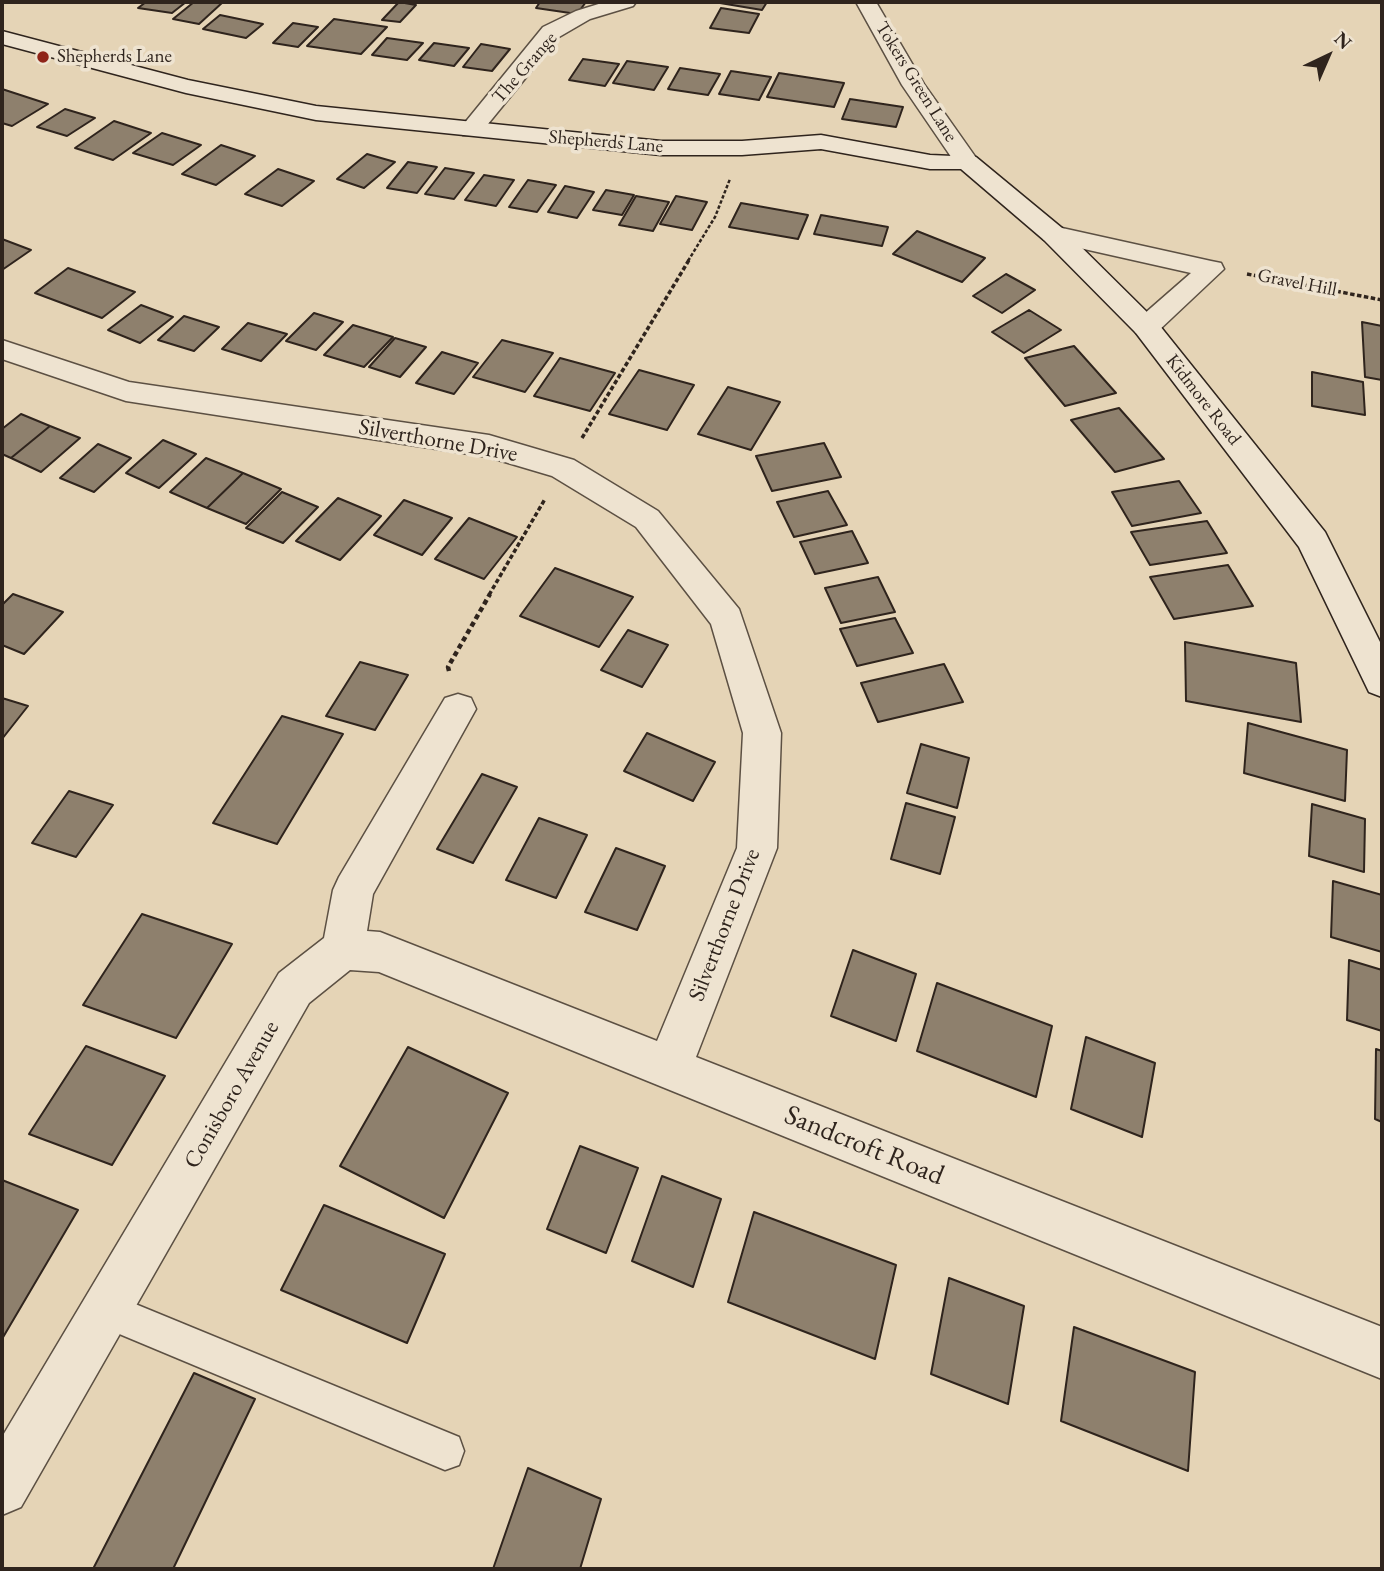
<!DOCTYPE html>
<html>
<head>
<meta charset="utf-8">
<style>
  body { margin:0 }
  #map { position:relative; width:1384px; height:1571px; overflow:hidden; background:#e5d4b6; font-family:"EB Garamond",serif }
  canvas { display:block }
  .frame { position:absolute; inset:0; border:4px solid #2f241d; pointer-events:none }
  .north { position:absolute; left:1293px; top:21px; width:70px; height:70px; -webkit-text-stroke:5px #eee3d0; paint-order:stroke; rotate:44deg; font-size:19px; font-weight:700; line-height:28px; text-align:center; color:#2f241d }
  .north::after { content:''; display:block; margin:auto; width:24px; height:32px; background:#2f241d; clip-path:polygon(50% 0,100% 100%,50% 72%,0 100%) }
</style>
</head>
<body>
<div id="map">
<canvas width="1384" height="1571"></canvas>
<div class="frame"></div>
<div class="north">N</div>
</div>
<script>
const ctx = document.querySelector('canvas').getContext('2d');
ctx.lineJoin = 'round';
function fillPath(path, color) { ctx.fillStyle = color; ctx.fill(path, 'evenodd'); }
const shape = rows => new Path2D(rows.map(r => 'M' + r).join(''));
function strokePath(path, color, width, dash) { ctx.strokeStyle = color; ctx.lineWidth = width; ctx.lineCap = dash ? 'butt' : 'round'; ctx.setLineDash(dash || []); ctx.stroke(path); }
function drawText(font, color, halo, rows, align = 'center') {
  ctx.font = font + ' "EB Garamond",serif'; ctx.lineWidth = 7; ctx.setLineDash([]); ctx.textBaseline = 'middle'; ctx.strokeStyle = halo; ctx.fillStyle = color; for (const [text, x, y, turn = 0] of rows) {
    ctx.save(); ctx.translate(x, y); ctx.rotate((+turn || 0) * Math.PI / 180); ctx.textAlign = isNaN(turn) ? turn : align; if (halo) ctx.strokeText(text, 0, 0); ctx.fillText(text, 0, 0); ctx.restore();
  }
}
const building = shape([
  [146,2,186,2,172,13,138,8,146,2],
  [194,2,223,2,199,24,173,19,194,2],
  [399,2,416,5,400,22,382,20,399,2],
  [540,2,586,2,577,14,536,8,540,2],
  [714,2,767,2,762,10,714,2],
  [721,8,759,14,749,33,710,28,721,8],
  [220,15,263,24,246,38,203,29,220,15],
  [334,19,387,27,361,54,307,46,334,19],
  [293,23,318,27,298,47,273,43,293,23],
  [387,38,423,43,407,60,372,55,387,38],
  [434,43,469,48,454,66,419,60,434,43],
  [481,44,510,49,492,71,463,67,481,44],
  [583,59,619,64,605,86,569,80,583,59],
  [627,61,668,67,654,90,613,83,627,61],
  [680,68,720,74,708,95,668,89,680,68],
  [731,71,771,77,759,100,719,94,731,71],
  [779,73,844,83,834,107,767,97,779,73],
  [2,89,48,104,12,126,2,123,2,89],
  [850,99,903,107,896,127,842,119,850,99],
  [65,109,95,118,67,136,37,127,65,109],
  [114,121,151,133,113,160,75,148,114,121],
  [162,133,201,145,173,165,133,153,162,133],
  [221,145,255,156,216,185,182,174,221,145],
  [367,154,395,162,364,188,337,179,367,154],
  [408,162,437,167,417,193,387,188,408,162],
  [445,168,474,173,454,199,425,194,445,168],
  [278,169,314,181,282,206,245,194,278,169],
  [484,175,514,180,496,206,465,200,484,175],
  [528,180,556,185,537,212,509,207,528,180],
  [565,186,594,192,577,218,548,212,565,186],
  [606,190,634,195,622,215,593,210,606,190],
  [636,196,669,202,653,231,619,225,636,196],
  [676,196,707,202,692,230,660,224,676,196],
  [741,203,808,215,798,239,729,227,741,203],
  [821,215,888,227,882,246,814,234,821,215],
  [917,231,985,258,962,282,893,254,917,231],
  [2,239,31,250,2,270,2,239],
  [68,268,135,292,102,318,35,293,68,268],
  [1006,274,1035,290,1002,313,973,296,1006,274],
  [141,305,173,317,140,343,108,330,141,305],
  [1029,310,1061,330,1024,353,992,332,1029,310],
  [314,313,343,322,316,350,286,341,314,313],
  [184,316,219,327,194,351,158,340,184,316],
  [1362,322,1382,326,1382,380,1365,377,1362,322],
  [248,323,287,334,261,361,222,349,248,323],
  [353,325,393,337,364,367,324,355,353,325],
  [395,338,426,347,400,377,369,367,395,338],
  [502,340,553,353,525,392,473,377,502,340],
  [1074,346,1116,393,1065,406,1025,358,1074,346],
  [442,352,478,363,454,394,416,383,442,352],
  [560,358,615,373,590,411,534,396,560,358],
  [639,370,694,385,667,430,609,414,639,370],
  [1312,372,1363,382,1365,415,1312,406,1312,372],
  [728,387,780,402,751,450,698,434,728,387],
  [1119,408,1164,459,1115,472,1071,420,1119,408],
  [21,414,50,426,11,458,2,454,2,429,21,414],
  [50,426,80,438,41,472,11,458,50,426],
  [163,440,196,454,159,488,126,473,163,440],
  [824,443,841,477,772,491,756,456,824,443],
  [98,444,131,458,94,492,60,478,98,444],
  [206,458,243,473,207,508,170,492,206,458],
  [243,473,281,489,246,524,207,508,243,473],
  [1179,481,1201,513,1132,526,1112,492,1179,481],
  [828,491,847,525,794,537,777,502,828,491],
  [282,492,318,507,283,543,246,528,282,492],
  [338,498,381,516,340,560,296,541,338,498],
  [404,500,452,518,422,555,374,535,404,500],
  [469,518,517,537,484,579,435,559,469,518],
  [1207,521,1227,553,1150,565,1131,532,1207,521],
  [852,531,868,563,815,574,800,542,852,531],
  [1228,565,1253,606,1174,619,1150,577,1228,565],
  [555,568,633,597,599,647,520,616,555,568],
  [878,577,895,612,841,623,825,588,878,577],
  [13,594,63,612,24,654,2,645,2,605,13,594],
  [895,618,913,653,857,666,840,629,895,618],
  [628,630,668,645,642,687,601,670,628,630],
  [1185,642,1296,663,1301,722,1186,701,1185,642],
  [360,662,408,675,375,730,326,716,360,662],
  [944,664,963,702,878,722,861,683,944,664],
  [2,698,28,706,2,739,2,698],
  [282,716,343,734,277,844,213,823,282,716],
  [1248,723,1347,750,1345,801,1244,773,1248,723],
  [647,733,715,762,693,801,624,771,647,733],
  [921,744,969,758,957,808,907,793,921,744],
  [482,774,517,787,473,863,437,849,482,774],
  [69,791,113,805,76,857,32,843,69,791],
  [906,803,955,817,940,874,891,859,906,803],
  [1312,804,1365,819,1364,872,1309,856,1312,804],
  [539,818,587,835,556,898,506,880,539,818],
  [616,848,665,866,637,930,585,912,616,848],
  [1333,881,1382,895,1382,952,1331,937,1333,881],
  [142,914,232,944,176,1038,83,1005,142,914],
  [853,950,916,974,896,1041,831,1016,853,950],
  [1349,960,1382,970,1382,1031,1347,1020,1349,960],
  [937,983,1052,1026,1036,1097,917,1051,937,983],
  [1086,1037,1155,1063,1142,1137,1071,1109,1086,1037],
  [86,1046,165,1076,112,1165,29,1134,86,1046],
  [408,1047,508,1093,444,1218,340,1166,408,1047],
  [1376,1049,1382,1051,1382,1122,1375,1119,1376,1049],
  [580,1146,638,1168,606,1253,547,1229,580,1146],
  [662,1176,721,1199,693,1287,632,1261,662,1176],
  [2,1180,78,1210,2,1339,2,1180],
  [324,1205,445,1254,407,1343,281,1290,324,1205],
  [754,1212,896,1265,875,1359,728,1302,754,1212],
  [949,1278,1024,1306,1008,1404,931,1374,949,1278],
  [1074,1327,1195,1372,1188,1471,1061,1421,1074,1327],
  [194,1373,255,1399,173,1569,93,1569,194,1373],
  [528,1468,601,1499,580,1569,493,1569,528,1468]
]);
const pathFar2 = shape([
  [688,261,715,217,730,179]
]);
const pathFar1 = shape([
  [1247,274,1382,300],
  [582,438,689,260],
  [489,595,545,499]
]);
const path = shape([
  [449,671,448,667,490,594]
]);
const lane = shape([
  [106,1292,459,1437,464,1451,459,1465,445,1470,93,1323,88,1310,93,1297,106,1292]
]);
const street = shape([
  [605,2,636,2,633,6,590,19,559,37,479,135,463,135,459,130,463,125,543,27,576,11,605,2],
  [856,2,876,2,924,84,979,162,976,167,967,169,958,167,902,85,856,2],
  [1053,226,1211,261,1221,263,1224,269,1156,333,1146,336,1136,333,1132,327,1136,321,1191,273,1044,240,1040,234,1044,228,1053,226],
  [2,340,129,382,489,435,574,460,658,511,739,609,781,733,777,848,696,1057,1382,1327,1382,1379,379,972,350,970,309,1003,21,1507,2,1515,2,1437,279,973,324,938,333,890,339,877,445,698,458,694,471,698,476,709,373,894,367,931,380,932,657,1041,737,848,743,733,711,624,636,527,552,476,488,457,126,401,2,359,2,340]
]);
const secondary = shape([
  [2,31,188,80,316,106,661,141,742,141,821,135,930,155,976,157,1062,228,1156,321,1325,532,1382,646,1382,697,1369,692,1299,547,1136,333,1044,240,961,169,930,169,821,149,742,155,661,155,316,120,186,93,2,44,2,31]
]);
const markers = [
  [43,57,7,"#8f2418"]
];
const farPoinames = [
  ["Shepherds Lane",57,57]
];
const farStreetnames = [
  ["The Grange",525,68,-49],
  ["Tokers Green Lane",916,82,58],
  ["Shepherds Lane",606,142,5],
  ["Gravel Hill",1297,283,11],
  ["Kidmore Road",1203,400,52]
];
const streetNames = [
  ["Silverthorne Drive",438,441,10],
  ["Silverthorne Drive",725,925,-69],
  ["Conisboro Avenue",232,1095,-60]
];
const nearStreetnames = [
  ["Sandcroft Road",864,1146,22]
];
fillPath(building, '#8e806d');
strokePath(building, '#2f241d', 2);
strokePath(lane, '#5c5043', 3);
strokePath(street, '#5c5043', 3);
strokePath(secondary, '#2f241d', 3);
strokePath(pathFar2, '#2f241d', 2.5, [3.5, 2]);
strokePath(pathFar1, '#2f241d', 3.5, [4.5, 2.5]);
strokePath(path, '#2f241d', 4.5, [5, 3.5]);
fillPath(lane, '#eee3d0');
fillPath(street, '#eee3d0');
fillPath(secondary, '#eee3d0');
for (const [x, y, r, color] of markers) { const dot = new Path2D(); dot.arc(x, y, r, 0, 2 * Math.PI); ctx.fillStyle = color; ctx.fill(dot); strokePath(dot, '#eee3d0', 2.5); }
drawText('19px', '#2f241d', '#eee3d0', farPoinames, 'left');
drawText('19px', '#2f241d', '#eee3d0', farStreetnames);
drawText('23px', '#2f241d', '#eee3d0', streetNames);
drawText('28px', '#2f241d', '#eee3d0', nearStreetnames);
</script>
</body>
</html>
